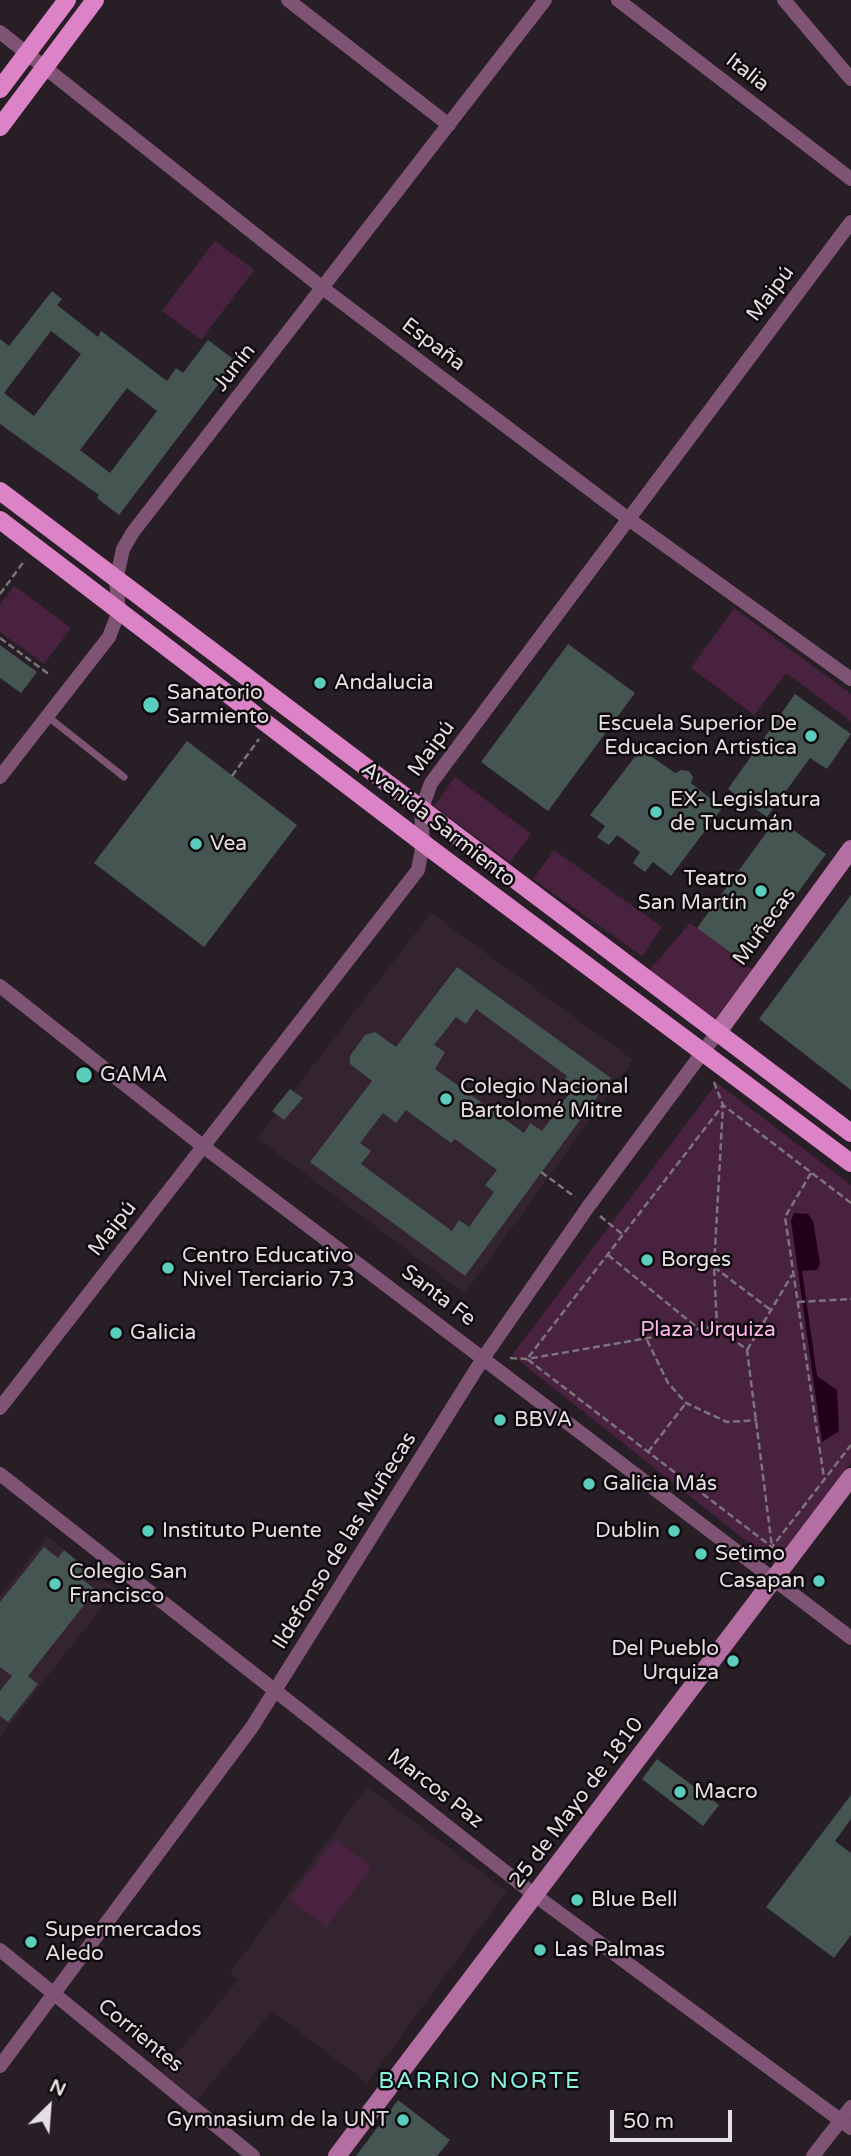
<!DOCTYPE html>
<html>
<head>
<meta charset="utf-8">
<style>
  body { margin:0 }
  #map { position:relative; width:851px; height:2156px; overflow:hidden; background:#281e26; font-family:"Varela Round",sans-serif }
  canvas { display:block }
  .north { position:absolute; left:14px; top:2072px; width:70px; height:70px; -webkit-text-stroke:5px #0e0a0d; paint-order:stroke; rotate:25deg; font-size:19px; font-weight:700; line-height:28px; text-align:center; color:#e6dfe4 }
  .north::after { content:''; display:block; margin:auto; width:24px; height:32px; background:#e6dfe4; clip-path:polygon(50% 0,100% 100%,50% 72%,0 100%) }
  .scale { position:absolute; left:610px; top:2110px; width:122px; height:32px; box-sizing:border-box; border:4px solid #e6dfe4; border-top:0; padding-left:9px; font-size:21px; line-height:24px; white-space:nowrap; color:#e6dfe4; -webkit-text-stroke:5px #0e0a0d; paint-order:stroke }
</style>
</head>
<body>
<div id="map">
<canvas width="851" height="2156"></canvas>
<div class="north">N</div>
<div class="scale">50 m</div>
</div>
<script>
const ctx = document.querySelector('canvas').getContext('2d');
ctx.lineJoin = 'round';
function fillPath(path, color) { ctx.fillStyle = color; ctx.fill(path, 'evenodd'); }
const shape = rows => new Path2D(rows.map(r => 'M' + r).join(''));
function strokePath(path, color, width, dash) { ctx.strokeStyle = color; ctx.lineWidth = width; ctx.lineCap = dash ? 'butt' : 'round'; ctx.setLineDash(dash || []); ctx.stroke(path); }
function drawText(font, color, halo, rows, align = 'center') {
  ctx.font = font + ' "Varela Round",sans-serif'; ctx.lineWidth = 5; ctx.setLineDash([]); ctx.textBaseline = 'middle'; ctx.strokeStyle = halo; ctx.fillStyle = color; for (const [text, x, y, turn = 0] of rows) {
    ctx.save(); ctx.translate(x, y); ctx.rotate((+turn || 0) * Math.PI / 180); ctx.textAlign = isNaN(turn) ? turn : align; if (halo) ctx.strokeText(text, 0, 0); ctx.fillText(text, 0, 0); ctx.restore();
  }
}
const built = shape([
  [431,913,633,1060,465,1293,257,1138],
  [47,1537,116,1589,0,1737,0,1596],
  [367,1787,507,1891,367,2083,272,2011,197,2100,162,2072,238,1980,230,1973]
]);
const green = shape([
  [215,241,254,270,201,340,162,311],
  [14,586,71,628,44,664,0,632,0,605],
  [734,608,851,694,851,721,786,673,754,715,691,668],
  [455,777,531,834,510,862,434,806],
  [554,850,662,927,642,956,533,879],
  [690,923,753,970,717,1033,647,973],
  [717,1083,851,1185,851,1463,774,1563,512,1355],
  [335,1839,372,1867,326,1927,289,1899]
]);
const water = shape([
  [794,1213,808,1214,813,1221,820,1263,817,1270,802,1271,817,1376,837,1390,839,1431,822,1442,791,1221]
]);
const building = shape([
  [52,291,62,299,57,305,98,337,101,331,167,381,176,368,183,373,208,340,236,361,119,515,97,498,99,495,0,424,0,339,9,346],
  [51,331,81,354,34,416,4,393],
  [127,388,157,411,110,473,80,450],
  [568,644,635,693,548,811,481,762],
  [0,645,37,672,21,693,0,678],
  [795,694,851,734,827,769,810,758,767,817,728,789],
  [187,741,297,825,204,947,94,863],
  [641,749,675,773,681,770,689,771,693,777,691,783,722,808,671,876,653,862,645,872,633,863,640,852,617,835,609,845,597,837,605,826,590,815],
  [777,818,826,854,746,964,697,928],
  [851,895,851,1090,759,1019],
  [457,967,611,1078,465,1276,310,1162,372,1081,350,1064,350,1056,365,1035,375,1032,396,1047],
  [476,1009,567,1076,559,1087,569,1094,542,1131,530,1123,524,1133,435,1069,445,1052,434,1045,456,1017,466,1024],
  [406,1110,451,1143,455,1139,497,1170,485,1185,494,1192,469,1227,459,1220,452,1231,361,1164,371,1151,360,1143,383,1113,396,1123],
  [290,1089,303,1098,284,1120,272,1111],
  [44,1547,58,1558,64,1550,90,1572,83,1580,96,1590,28,1676,38,1684,8,1722,0,1716,0,1691,12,1676,0,1667,0,1602],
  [657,1759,719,1805,703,1826,642,1779],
  [851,1795,851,1819,835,1841,851,1853,851,1935,834,1958,766,1907],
  [398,2100,450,2140,437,2156,356,2156]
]);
const path = shape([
  [0,594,25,560],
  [0,638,50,675],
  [232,776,259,739],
  [714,1082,723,1105,714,1267,717,1326,747,1350,772,1547],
  [541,1172,575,1197],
  [811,1173,785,1217,824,1478],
  [851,1203,723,1105,527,1359,772,1547,851,1445],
  [600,1216,622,1234],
  [608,1255,699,1329],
  [714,1267,772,1311],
  [798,1302,851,1299],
  [647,1340,668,1383,686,1403,727,1422,757,1420],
  [747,1350,792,1275],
  [510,1358,527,1359,717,1326],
  [648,1452,686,1403]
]);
const lane = shape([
  [47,716,124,777]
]);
const street = shape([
  [288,0,449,125],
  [618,0,851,179],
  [784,0,851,79],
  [0,32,324,289,630,520,851,679],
  [0,777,109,637,119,611,116,581,123,549,133,532,545,0],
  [0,986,204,1147,851,1638],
  [0,1408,418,870,423,843,421,811,431,783,851,222],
  [0,1474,536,1896,851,2128],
  [0,1950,253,2156],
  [0,2066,252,1727,484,1357,588,1207,717,1033],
  [813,2156,851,2107]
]);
const secondary = shape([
  [717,1033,851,849],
  [337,2156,851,1477]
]);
const primary = shape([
  [0,89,67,0],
  [0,127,95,0],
  [0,491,851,1133],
  [0,520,423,843,851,1163]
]);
const markers = [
  [320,683,7,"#5acebd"],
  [151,705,9,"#5acebd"],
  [811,736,7,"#5acebd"],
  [656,812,7,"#5acebd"],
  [196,844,7,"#5acebd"],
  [761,891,7,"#5acebd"],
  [84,1075,9,"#5acebd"],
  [446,1099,7,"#5acebd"],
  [647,1260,7,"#5acebd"],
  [168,1268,7,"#5acebd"],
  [116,1333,7,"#5acebd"],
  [500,1420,7,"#5acebd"],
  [589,1484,7,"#5acebd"],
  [148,1531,7,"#5acebd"],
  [674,1531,7,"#5acebd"],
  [701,1554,7,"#5acebd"],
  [819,1581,7,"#5acebd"],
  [55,1584,7,"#5acebd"],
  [733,1661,7,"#5acebd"],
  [680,1792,7,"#5acebd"],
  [577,1900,7,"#5acebd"],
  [31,1942,7,"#5acebd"],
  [540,1950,7,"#5acebd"],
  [403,2120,7,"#5acebd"]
];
const streetNames = [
  ["Italia",747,73,38],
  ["Maipú",771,294,-53],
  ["España",433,345,37],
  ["Junín",235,368,-52],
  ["Maipú",432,749,-54],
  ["Avenida Sarmiento",438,825,38],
  ["Muñecas",765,927,-54],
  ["Maipú",113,1229,-52],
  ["Santa Fe",438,1296,37],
  ["Ildefonso de las Muñecas",345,1541,-58],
  ["Marcos Paz",435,1789,38],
  ["25 de Mayo de 1810",577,1803,-53],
  ["Corrientes",140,2036,39]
];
const poiNames = [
  ["Andalucia",334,683],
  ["Sanatorio",167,693],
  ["Sarmiento",167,717],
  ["Escuela Superior De",797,724,"right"],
  ["Educacion Artistica",797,748,"right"],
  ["EX- Legislatura",670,800],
  ["de Tucumán",670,824],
  ["Vea",210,844],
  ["Teatro",747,879,"right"],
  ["San Martín",747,903,"right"],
  ["GAMA",100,1075],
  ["Colegio Nacional",460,1087],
  ["Bartolomé Mitre",460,1111],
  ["Centro Educativo",182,1256],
  ["Nivel Terciario 73",182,1280],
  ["Borges",661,1260],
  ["Galicia",130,1333],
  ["BBVA",514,1420],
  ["Galicia Más",603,1484],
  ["Instituto Puente",162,1531],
  ["Dublin",660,1531,"right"],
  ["Setimo",715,1554],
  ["Colegio San",69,1572],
  ["Francisco",69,1596],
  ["Casapan",805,1581,"right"],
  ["Del Pueblo",719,1649,"right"],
  ["Urquiza",719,1673,"right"],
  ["Macro",694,1792],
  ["Blue Bell",591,1900],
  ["Supermercados",45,1930],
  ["Aledo",45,1954],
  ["Las Palmas",554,1950],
  ["Gymnasium de la UNT",389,2120,"right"]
];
const parkNames = [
  ["Plaza Urquiza",708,1330]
];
const neighbourhoodNames = [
  ["BARRIO NORTE",480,2082]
];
fillPath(built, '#342430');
fillPath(green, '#492240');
fillPath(water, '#22001c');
fillPath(building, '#455552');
strokePath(path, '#7d747b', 2.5, [7, 3.5]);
strokePath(lane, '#7f5373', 7);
strokePath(street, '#7f5373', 14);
strokePath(secondary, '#b36ea2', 18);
strokePath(primary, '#dc82c6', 18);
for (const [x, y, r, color] of markers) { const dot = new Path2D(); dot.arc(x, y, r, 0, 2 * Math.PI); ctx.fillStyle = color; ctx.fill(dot); strokePath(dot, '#0e0a0d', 2.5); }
drawText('21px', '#e6dfe4', '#0e0a0d', streetNames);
drawText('21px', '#e6dfe4', '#0e0a0d', poiNames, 'left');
drawText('21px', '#fbb3e8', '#0e0a0d', parkNames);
ctx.letterSpacing = '2px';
drawText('23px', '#8af2e1', '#0e0a0d', neighbourhoodNames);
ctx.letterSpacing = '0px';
</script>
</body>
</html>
